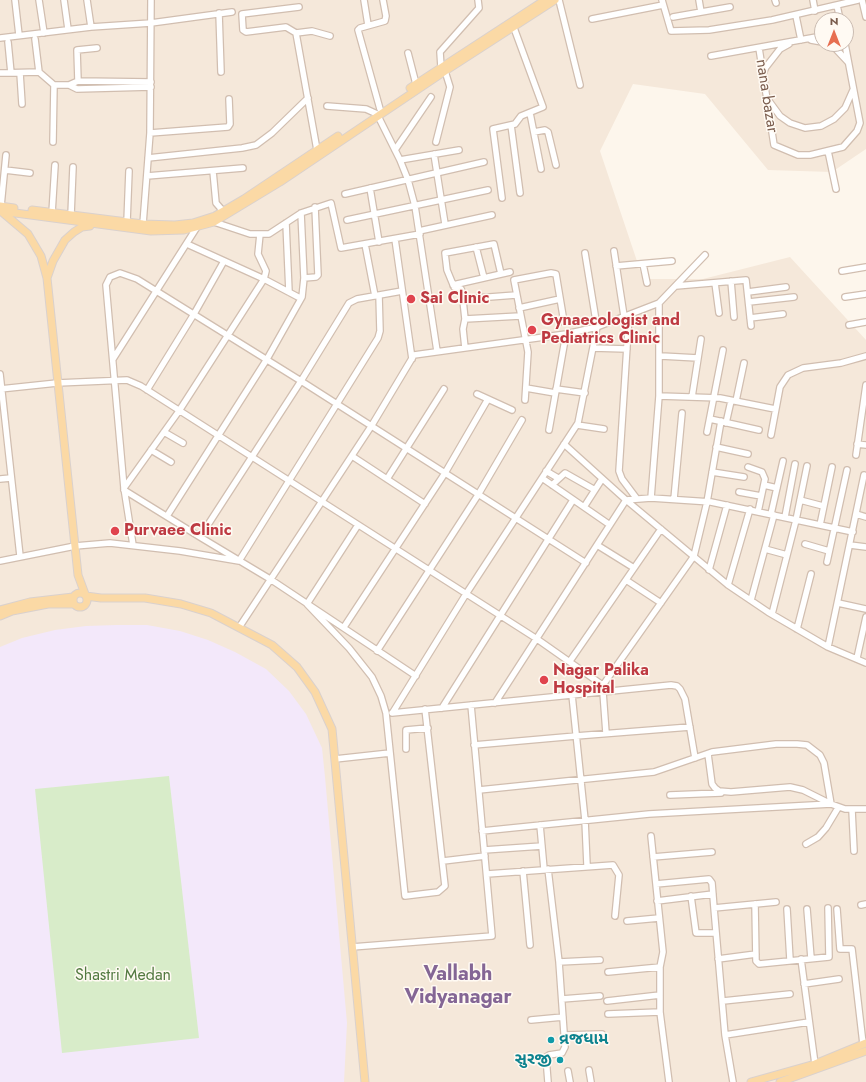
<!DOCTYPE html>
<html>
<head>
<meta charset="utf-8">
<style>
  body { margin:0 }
  #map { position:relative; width:866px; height:1082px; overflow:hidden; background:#fdf6ec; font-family:Jost,sans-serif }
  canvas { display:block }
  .north { position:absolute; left:814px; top:12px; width:40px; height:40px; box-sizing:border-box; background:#fffaf3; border:1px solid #cabbb1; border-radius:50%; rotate:0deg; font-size:11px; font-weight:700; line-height:16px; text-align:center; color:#7a5c4d }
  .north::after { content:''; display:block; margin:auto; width:14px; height:18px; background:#e76f51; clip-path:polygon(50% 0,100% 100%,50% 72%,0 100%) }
</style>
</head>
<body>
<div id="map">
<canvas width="866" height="1082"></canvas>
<div class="north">N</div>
</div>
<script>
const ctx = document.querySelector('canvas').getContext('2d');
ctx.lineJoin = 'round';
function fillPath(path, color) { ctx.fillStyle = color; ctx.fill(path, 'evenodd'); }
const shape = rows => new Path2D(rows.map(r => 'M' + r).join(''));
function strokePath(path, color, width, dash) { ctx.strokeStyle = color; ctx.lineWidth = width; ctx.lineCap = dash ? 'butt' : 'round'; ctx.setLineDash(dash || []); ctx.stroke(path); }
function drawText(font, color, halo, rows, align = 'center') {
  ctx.font = font + ' Jost,"Noto Sans Gujarati",sans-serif'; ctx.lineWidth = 3; ctx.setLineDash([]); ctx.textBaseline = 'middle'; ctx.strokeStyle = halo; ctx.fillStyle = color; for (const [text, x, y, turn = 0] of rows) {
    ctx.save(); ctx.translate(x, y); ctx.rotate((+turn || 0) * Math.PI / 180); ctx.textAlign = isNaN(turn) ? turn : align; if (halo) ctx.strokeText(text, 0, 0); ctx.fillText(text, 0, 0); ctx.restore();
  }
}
const residential = shape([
  [0,0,866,0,866,149,832,172,768,170,705,94,633,84,600,151,643,279,703,279,790,257,866,340,866,1082,0,1082],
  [822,20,846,20,846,44,822,44]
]);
const education = shape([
  [117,625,147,625,180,631,208,640,235,652,266,669,289,691,306,714,322,748,325,777,347,1023,344,1082,0,1082,0,647,22,638,55,630,86,626]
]);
const green = shape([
  [169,776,199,1038,62,1053,35,789]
]);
const minor = shape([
  [15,0,19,35],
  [39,0,44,33],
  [64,0,68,29],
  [87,0,91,27],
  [364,0,368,25],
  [559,0,580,85],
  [662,0,671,31,709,30,772,20,858,0],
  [699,0,701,12],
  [775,0,776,3],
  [813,0,815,11],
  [862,0,866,17],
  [837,5,840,20],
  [299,7,242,14,243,30,246,32,286,27,296,33,317,150],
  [219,13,221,72],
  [796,16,801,40],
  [673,17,730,7],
  [592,19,663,5],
  [296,33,312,31,330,36],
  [0,38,91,27,151,23,232,12],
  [35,39,39,72],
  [811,40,822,42],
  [8,42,11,73],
  [827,44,834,47,848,62],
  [759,48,774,145,798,155,810,155,843,147,857,131,860,123,845,44],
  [408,53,416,84],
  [711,56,822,36],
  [441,67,440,52,479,8,478,0],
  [0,73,39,72,54,85,69,85,77,89,151,87],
  [20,73,22,104],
  [762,76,766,67,780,49,789,44],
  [78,81,77,50,97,48],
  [69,85,78,81,151,82],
  [769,101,780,116,790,123,805,128,821,126,834,119,845,108,853,90],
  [327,106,366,109,377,114,400,160,408,180,415,206,437,351],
  [380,109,358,30,360,28,385,21,386,16,383,0],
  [530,113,541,169],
  [511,125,520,193],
  [534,132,545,130,548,132,556,165],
  [150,133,228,127,230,124,229,99],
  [53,142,54,85],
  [436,142,450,87,445,71],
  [395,150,431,97],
  [828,151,836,189],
  [434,154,445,224],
  [148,158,242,148,256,145,272,133,308,98],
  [400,160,459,150],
  [5,170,30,173],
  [213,171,216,203,223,211],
  [147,176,243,168],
  [370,188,379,242],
  [345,194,484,162],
  [502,198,493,129,515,124,521,116,543,107,514,28],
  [1,206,6,155],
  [52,213,55,165],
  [71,215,73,167],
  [347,220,488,190],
  [127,222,129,171],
  [214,222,250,234,269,234,301,213,331,203,341,248,420,234],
  [286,223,289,292],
  [143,224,150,133,151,0],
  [419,231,492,215],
  [395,239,412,359],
  [187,244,264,279,300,298],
  [365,244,375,296],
  [476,247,484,278],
  [614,251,624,316],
  [643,264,647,283],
  [616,266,672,261],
  [842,271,866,267],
  [304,278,316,277,318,275,315,207],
  [731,281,734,317],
  [715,283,719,313],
  [453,285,510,272],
  [676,286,746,280,751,326],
  [748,292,786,287],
  [845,297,866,294],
  [463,299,516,295],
  [749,302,794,297],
  [519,308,560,299],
  [629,315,619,471,622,479,637,499],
  [750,318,783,314],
  [465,319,520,316],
  [849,325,866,322],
  [465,348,463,329,465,319,462,291,461,289,454,287,447,270,445,253,494,244,501,274],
  [593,348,627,349],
  [661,356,698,358],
  [113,359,197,227],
  [0,374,20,556],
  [526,388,555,393],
  [0,389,57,383,127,380,141,386,537,639,611,691],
  [556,389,585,393],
  [147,390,194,314,224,261],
  [477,394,512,410],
  [659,396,720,398,775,409],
  [692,397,701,339],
  [525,400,528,352,514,280,551,273,556,274,564,322],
  [736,401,744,363],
  [710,419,759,430],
  [726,423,731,401],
  [577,425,604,429],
  [549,430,566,334],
  [164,432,183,443],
  [707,432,723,350],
  [771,435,780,387,788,375,803,368,841,363,866,356],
  [564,444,626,500,728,585,768,612,828,647,866,663],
  [857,444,866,445],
  [716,447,748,454],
  [151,450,171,462],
  [856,455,866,385],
  [352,456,425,504],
  [748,467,762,472,765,479,758,512],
  [546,471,558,478],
  [712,472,744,477],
  [542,478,610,525],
  [0,479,11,478],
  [387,479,444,389],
  [552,485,565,473,595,490],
  [764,485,777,488],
  [124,488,179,411,264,279,266,271,258,254,260,234],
  [124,490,200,537,270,579,416,676],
  [739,492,761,496],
  [651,498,659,396,659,303],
  [674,499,682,413],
  [626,500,651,498,711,502,853,532],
  [800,500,823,506],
  [584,507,602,479],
  [771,514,783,461],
  [856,514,866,517],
  [167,516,267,359,302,297,304,278,301,213],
  [785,517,795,464],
  [358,525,307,604,349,648,372,677,381,696,386,713,405,896,438,892,445,886,425,709],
  [820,525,832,467],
  [200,537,301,381,349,303,357,299,402,291],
  [805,544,829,551],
  [133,545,124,488,106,285,110,277,120,273,137,279,301,381,586,563],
  [597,545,634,568],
  [850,545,866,547],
  [765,549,787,555],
  [0,561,75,546,110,543,180,551,239,561,378,338,380,331,379,295],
  [827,562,847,470],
  [709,570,727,505],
  [626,580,661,603],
  [728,585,750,509],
  [751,600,774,515],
  [838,603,866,609],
  [772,614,796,520,807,466],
  [240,626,372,425,414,355,566,334,597,327,659,303,705,255],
  [344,627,445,473,488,399],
  [797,629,811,574],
  [828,647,864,475],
  [377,651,478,495,522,420],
  [857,658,866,617],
  [570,661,661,529],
  [603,685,694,556,707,502,721,421],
  [603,692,606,733],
  [572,695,585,820,587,865],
  [495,703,626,500],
  [442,708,573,500],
  [393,712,466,594,578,423,597,327,585,253],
  [392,713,671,685,677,686,680,689,685,699,695,758],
  [474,745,576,736,690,727],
  [406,749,406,730,428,728],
  [708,754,712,784,715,788,719,791,731,792,790,787,803,790,829,803],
  [335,759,390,753],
  [479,790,654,772,712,752,776,744,797,744,807,745,820,755,824,763,831,804,845,809,866,809],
  [670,795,721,793],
  [852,810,854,851],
  [540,825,544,869],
  [482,831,649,814,831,804],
  [651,836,663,952,660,967,660,1012,669,1082],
  [806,844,818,837,826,828,838,808],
  [484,850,542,846],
  [653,857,712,852],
  [443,861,485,856],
  [523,871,530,945],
  [487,874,613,865,619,875,615,916],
  [656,884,709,879,712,883,714,908],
  [691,896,696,933,716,933],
  [657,901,713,894],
  [755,904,756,961,759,964,829,957,828,908],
  [861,905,866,904],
  [787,909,790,960],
  [807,909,811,958],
  [837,909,840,949,852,949,863,1044],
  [627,921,659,918],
  [352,947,492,936,471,705],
  [718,959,756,954],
  [801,959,815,1064],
  [559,962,600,960],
  [608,972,660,967],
  [804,984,839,979],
  [562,999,600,996],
  [607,1001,660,995],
  [723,1001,790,994],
  [608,1014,660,1012],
  [531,1020,563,1017],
  [564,1035,602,1034],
  [725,1035,809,1022],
  [589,1070,591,1082],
  [568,1071,570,1082],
  [548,1082,546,1057,549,1055,562,1053,565,1047,559,962,548,869],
  [733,1082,725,1035,714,908,776,902]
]);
const major = shape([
  [410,88,545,0],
  [0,206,14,208],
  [32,210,143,224,175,225,193,223,215,216,244,199,338,136],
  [0,211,151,231,184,230,214,222,280,182,445,71,555,0],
  [2,212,28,234,41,256,47,278,78,575,85,594],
  [47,278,53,261,65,240,74,232,82,227,90,226],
  '73 600a7 7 0 1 1 14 0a7 7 0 1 1-14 0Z',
  [86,596,101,598,145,598,181,604,211,613,272,645,297,667,315,692,332,729,365,1082],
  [0,610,30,602,73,597],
  [0,616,12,611,48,604,74,604],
  [751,1082,815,1064,866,1043],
  [780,1082,866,1051]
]);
const markers = [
  [411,299,5,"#e0444e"],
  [532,330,5,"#e0444e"],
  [115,531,5,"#e0444e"],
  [544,680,5,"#e0444e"],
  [551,1040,4,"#0f9aa8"],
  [560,1060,4,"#0f9aa8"]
];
const streetNames = [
  ["nana bazar",766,96,81]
];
const healthNames = [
  ["Sai Clinic",420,299],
  ["Gynaecologist and",541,321],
  ["Pediatrics Clinic",541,339],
  ["Purvaee Clinic",124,531],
  ["Nagar Palika",553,671],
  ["Hospital",553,689]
];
const parkNames = [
  ["Shastri Medan",123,976]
];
const cultureNames = [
  ["વ્રજધામ",559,1040],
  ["સુરજી",552,1060,"right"]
];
const districtNames = [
  ["Vallabh",458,975],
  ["Vidyanagar",458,998]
];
fillPath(residential, '#f5e8da');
fillPath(education, '#f3e8fa');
fillPath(green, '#d8ecc9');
strokePath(minor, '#d1beb0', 8);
strokePath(major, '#dad1cd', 9);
strokePath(minor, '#fff', 5.5);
strokePath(major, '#fbd9a5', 7);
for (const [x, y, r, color] of markers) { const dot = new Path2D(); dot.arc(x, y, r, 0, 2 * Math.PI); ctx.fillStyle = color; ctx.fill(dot); strokePath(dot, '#fffaf3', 1.5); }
drawText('16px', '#7a5c4d', '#fffaf3', streetNames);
drawText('bold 16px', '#be3a42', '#fffaf3', healthNames, 'left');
drawText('16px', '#537a41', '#fffaf3', parkNames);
drawText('bold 16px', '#0d838f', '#fffaf3', cultureNames, 'left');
drawText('bold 20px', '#846695', '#fffaf3', districtNames);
</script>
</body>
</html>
